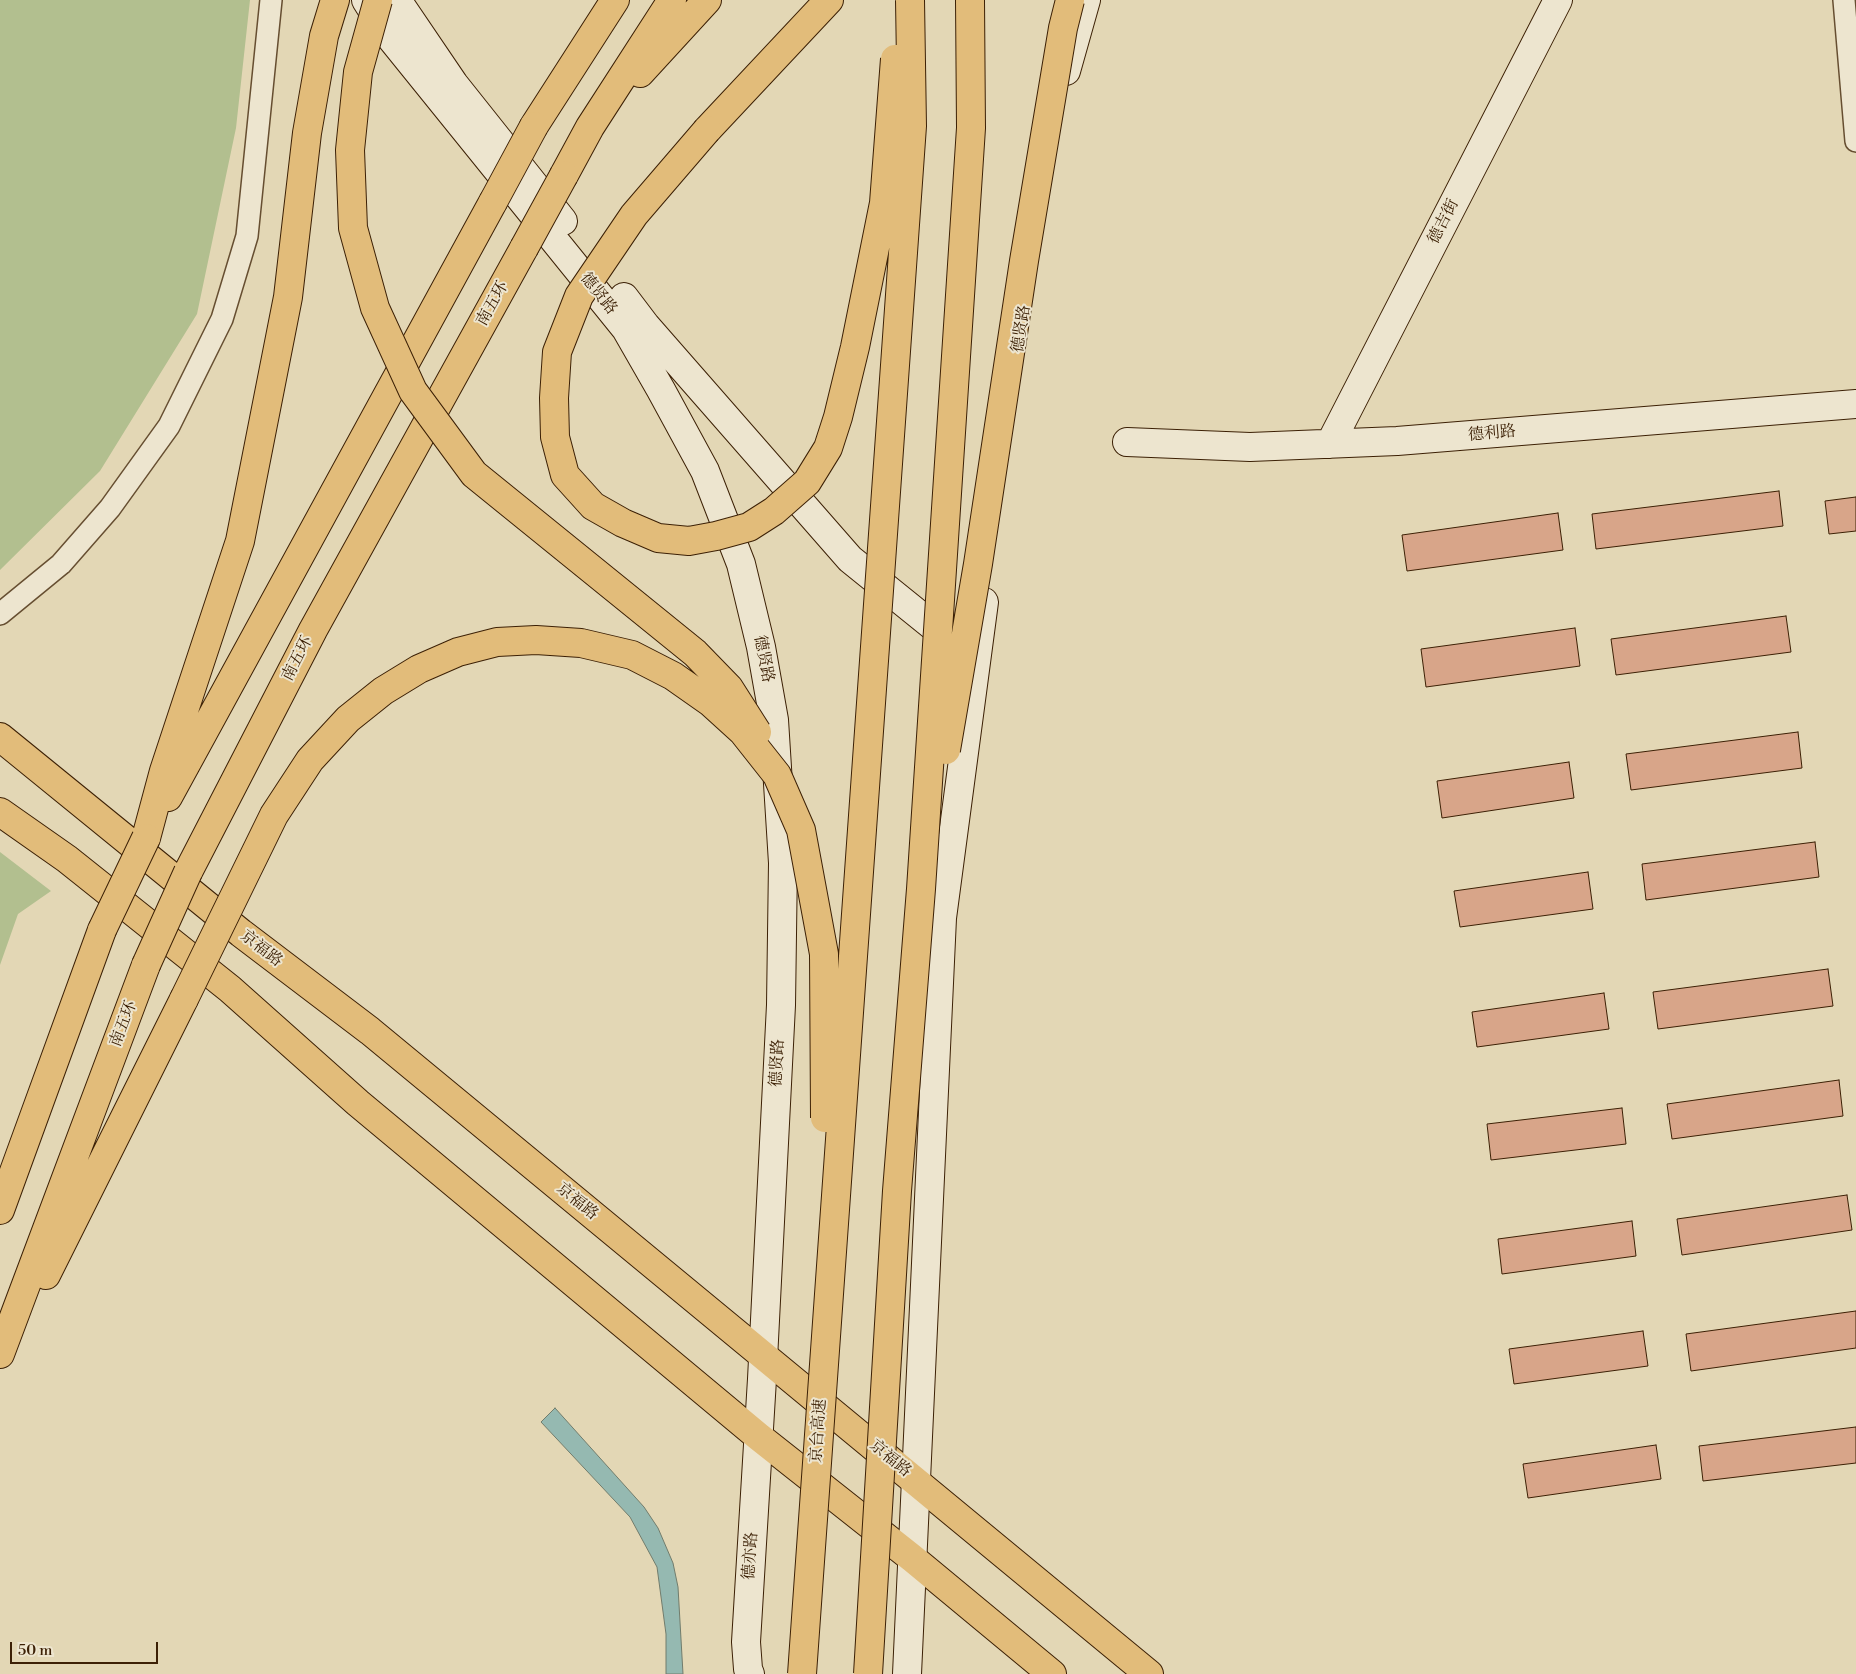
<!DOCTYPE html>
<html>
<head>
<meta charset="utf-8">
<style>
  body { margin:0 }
  #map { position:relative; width:1856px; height:1674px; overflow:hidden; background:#e3d7b5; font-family:"Libre Bodoni",serif }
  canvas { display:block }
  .scale { position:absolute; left:10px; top:1642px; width:148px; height:22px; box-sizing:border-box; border:2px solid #3c2005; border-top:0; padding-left:6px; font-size:15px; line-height:18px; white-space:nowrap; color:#3c2005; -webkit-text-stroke:4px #ede5cf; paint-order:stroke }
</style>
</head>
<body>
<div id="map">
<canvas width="1856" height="1674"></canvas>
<div class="scale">50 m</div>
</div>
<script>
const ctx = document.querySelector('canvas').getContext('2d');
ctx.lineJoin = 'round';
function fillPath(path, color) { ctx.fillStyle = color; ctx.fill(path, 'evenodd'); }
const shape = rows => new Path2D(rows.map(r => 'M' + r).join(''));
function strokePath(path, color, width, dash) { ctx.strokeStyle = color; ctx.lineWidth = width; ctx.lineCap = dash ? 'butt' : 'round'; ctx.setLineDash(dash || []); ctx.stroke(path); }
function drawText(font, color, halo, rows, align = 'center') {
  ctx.font = font + ' "Libre Bodoni","Noto Serif SC",serif'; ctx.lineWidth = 4; ctx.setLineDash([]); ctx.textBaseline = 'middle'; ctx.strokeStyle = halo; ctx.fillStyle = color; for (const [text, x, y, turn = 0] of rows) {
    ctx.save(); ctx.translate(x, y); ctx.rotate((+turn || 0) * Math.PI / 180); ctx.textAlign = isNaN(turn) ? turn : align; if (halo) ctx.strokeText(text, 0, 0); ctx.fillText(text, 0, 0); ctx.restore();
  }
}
const green = shape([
  [0,0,250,0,236,128,197,314,100,471,0,570],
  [0,852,51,891,18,914,0,965]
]);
const water = shape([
  [555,1408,644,1507,658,1528,673,1563,678,1587,683,1674,666,1674,666,1634,657,1567,630,1517,541,1422,555,1408]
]);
const building = shape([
  [1779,491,1783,526,1596,549,1592,514,1779,491],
  [1856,497,1856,531,1829,534,1825,501,1856,497],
  [1558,513,1563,550,1407,571,1402,535,1558,513],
  [1786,616,1791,652,1616,675,1611,639,1786,616],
  [1575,628,1580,666,1426,687,1421,649,1575,628],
  [1798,732,1802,768,1631,790,1626,754,1798,732],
  [1569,762,1574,798,1442,818,1437,781,1569,762],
  [1815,842,1819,877,1646,900,1642,864,1815,842],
  [1588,872,1593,909,1460,927,1454,891,1588,872],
  [1828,969,1833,1006,1658,1029,1653,992,1828,969],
  [1604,993,1609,1029,1477,1047,1472,1012,1604,993],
  [1839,1080,1843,1116,1672,1139,1667,1104,1839,1080],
  [1622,1108,1626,1144,1491,1160,1487,1124,1622,1108],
  [1847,1195,1852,1230,1682,1255,1677,1219,1847,1195],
  [1632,1221,1636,1256,1502,1274,1498,1239,1632,1221],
  [1856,1311,1856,1348,1691,1371,1686,1334,1856,1311],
  [1643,1331,1648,1366,1514,1384,1509,1349,1643,1331],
  [1856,1427,1856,1463,1703,1481,1699,1446,1856,1427],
  [1656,1445,1661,1479,1528,1498,1523,1464,1656,1445]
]);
const street = shape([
  [1844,0,1856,141],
  [0,614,61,564,110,508,169,426,222,319,247,236,271,0]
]);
const secondary = shape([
  [366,0,386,32,626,329,661,390,705,471,741,564,761,647,774,720,783,863,781,1005,762,1379,746,1642,748,1669,750,1674],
  [397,0,454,84,563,221],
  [1066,71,1086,0],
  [624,297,646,326,850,559,954,643],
  [1127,442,1250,447,1397,441,1856,404],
  [1330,444,1558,0],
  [907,1674,942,918,984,602]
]);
const highway = shape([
  [640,73,707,0],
  [534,126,615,0],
  [707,130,829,0],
  [564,175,590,127,672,0],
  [0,737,241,933,370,1031,1149,1674],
  [168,797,493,202],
  [0,812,67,859,230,989,358,1103,759,1437,912,1558,1052,1674],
  [146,838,164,771,240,541,288,297,307,133,324,36,335,0],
  [188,872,313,630,524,248],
  [0,1210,102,930],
  [46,1275,184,999],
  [0,1354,146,965]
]);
const highwayBridge = shape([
  [378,0,358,72,350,150,353,228,375,308,413,391,474,474,695,653,729,688,757,732],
  [707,130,634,215,579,296,557,352,554,398,555,437,565,475,593,506,623,523,658,538,689,541,716,536,749,527,774,511,807,482,828,448,838,417,855,347,884,203,895,59],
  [493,202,534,126],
  [524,248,564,175],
  [946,750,978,564,1024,261,1063,28,1070,0],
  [102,930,146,838],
  [146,965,188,872],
  [184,999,274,815,310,760,348,719,383,691,419,669,458,652,497,642,536,640,581,643,632,655,673,676,710,702,743,732,777,775,801,830,824,954,825,1118],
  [802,1674,912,126,910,0],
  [868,1674,897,1191,921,889,971,128,970,0]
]);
const streetNames = [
  ["德吉街",1444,222,-63],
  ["德贤路",598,294,51],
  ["南五环",493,304,-61],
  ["德贤路",1022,329,-81],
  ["德利路",1492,434,-5],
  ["南五环",298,659,-63],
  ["德贤路",763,659,79],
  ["京福路",261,949,38],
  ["南五环",124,1024,-69],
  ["德贤路",778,1063,-87],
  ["京福路",577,1202,39],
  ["京台高速",819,1431,-86],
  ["京福路",890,1459,39],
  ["德亦路",751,1556,-86]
];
fillPath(green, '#b2bf8f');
fillPath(water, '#95b9b1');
strokePath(water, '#717c6c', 1);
fillPath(building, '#d8a589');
strokePath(building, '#3c2005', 1);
strokePath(street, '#664e31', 24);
strokePath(secondary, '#3c2005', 30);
strokePath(highway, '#3c2005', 30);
strokePath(street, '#ede5cf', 21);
strokePath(secondary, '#ede5cf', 28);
strokePath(highway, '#e2bc7a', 28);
strokePath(highwayBridge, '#3c2005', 30, []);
strokePath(highwayBridge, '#e2bc7a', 28);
drawText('16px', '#3c2005', '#ede5cf', streetNames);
</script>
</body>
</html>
